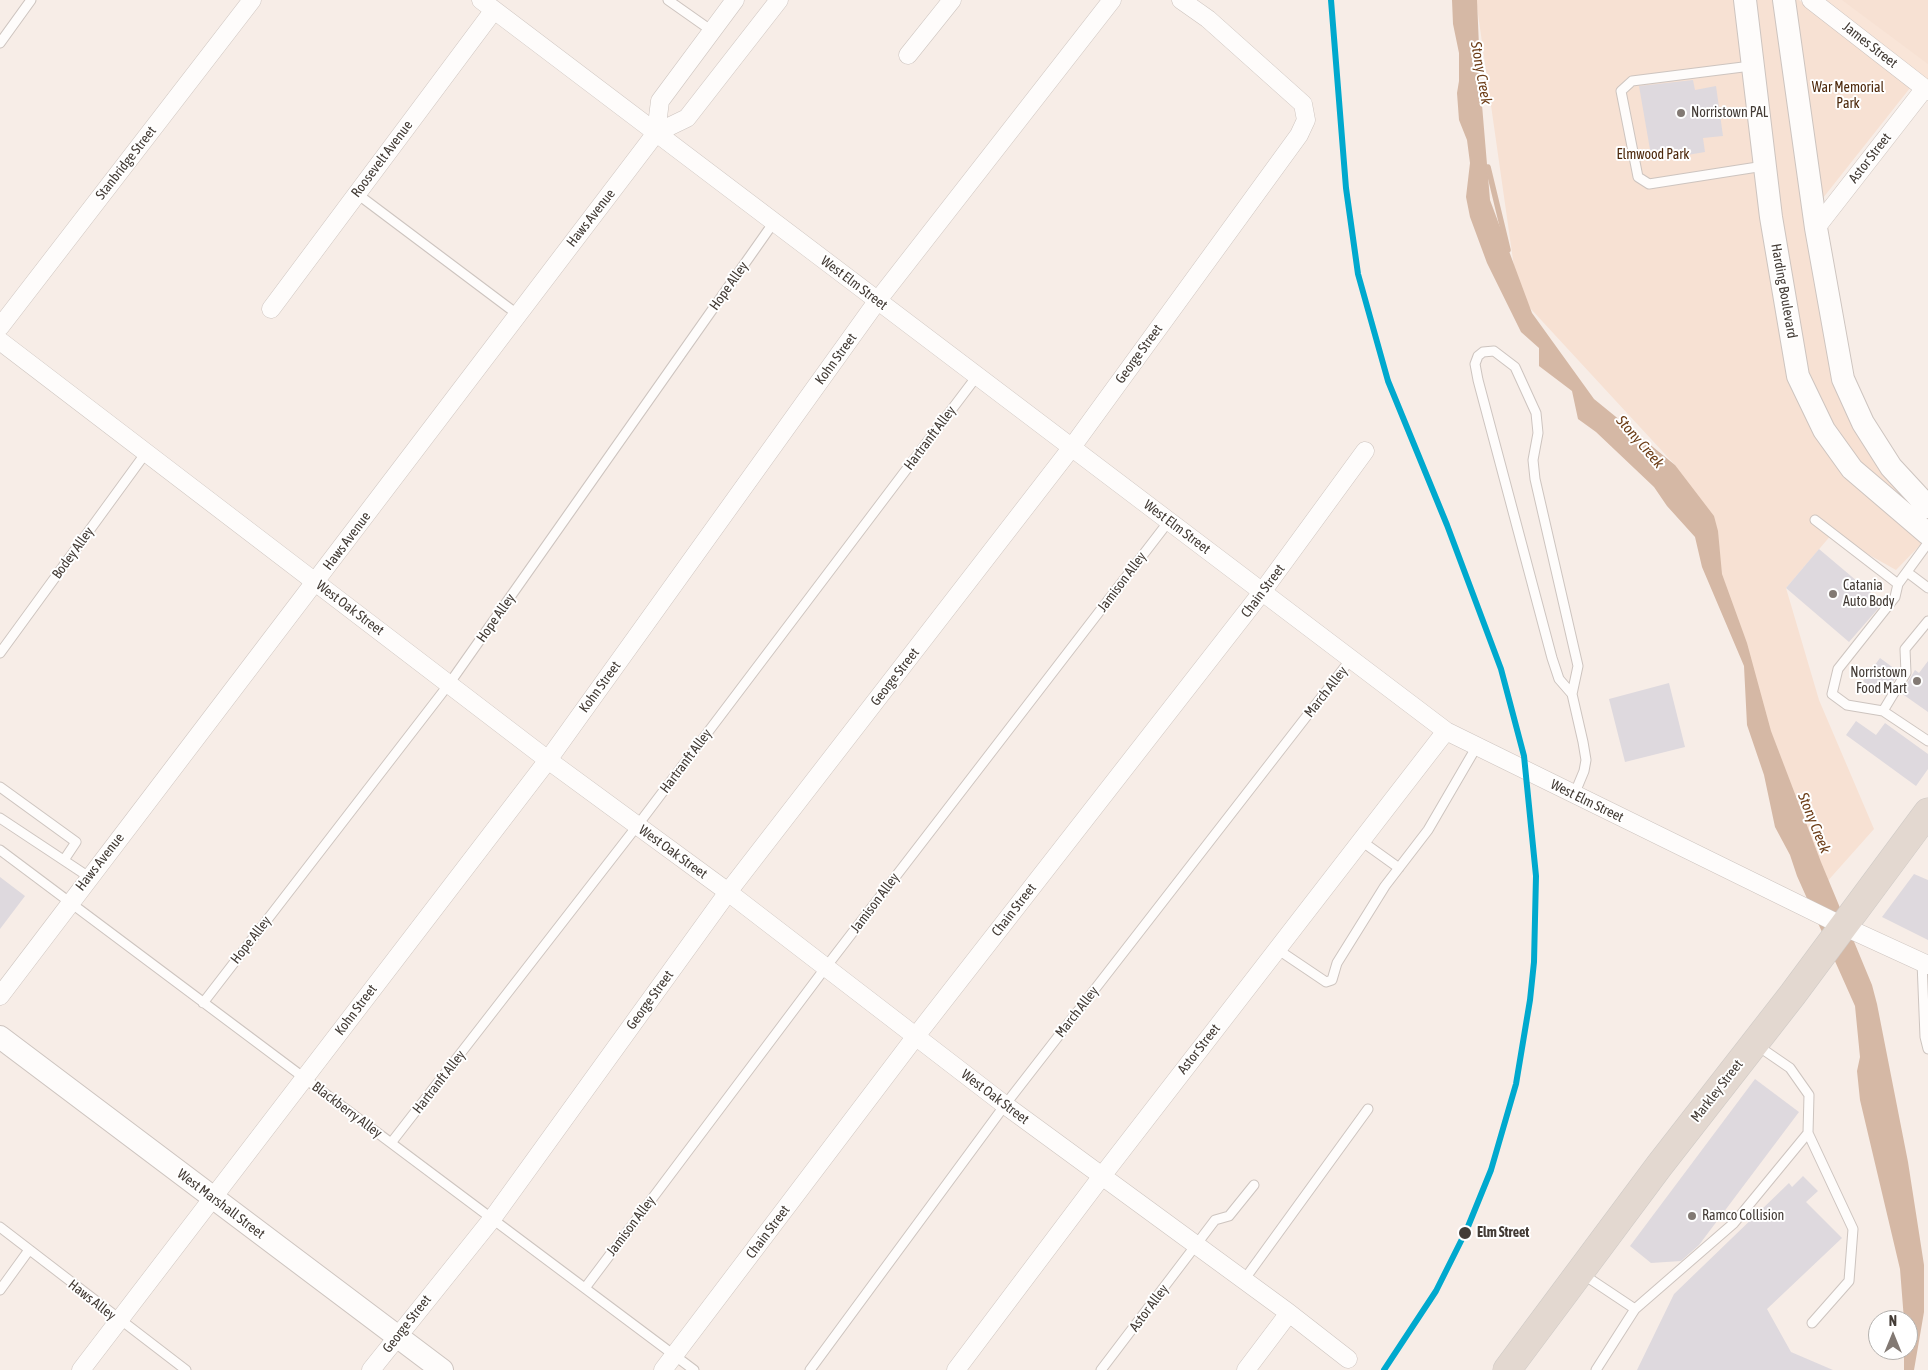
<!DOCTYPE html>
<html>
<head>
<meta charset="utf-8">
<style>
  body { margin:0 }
  #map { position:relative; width:1928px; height:1370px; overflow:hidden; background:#f7ede7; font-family:"Asap Condensed",sans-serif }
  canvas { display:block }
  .north { position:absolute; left:1868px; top:1310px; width:50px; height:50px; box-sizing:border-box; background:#fff; border:1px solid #b4b1ae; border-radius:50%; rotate:0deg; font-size:14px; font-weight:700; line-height:20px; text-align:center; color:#433b35 }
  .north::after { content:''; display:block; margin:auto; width:18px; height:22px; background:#827973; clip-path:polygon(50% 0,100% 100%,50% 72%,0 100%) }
</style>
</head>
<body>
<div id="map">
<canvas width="1928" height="1370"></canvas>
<div class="north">N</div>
</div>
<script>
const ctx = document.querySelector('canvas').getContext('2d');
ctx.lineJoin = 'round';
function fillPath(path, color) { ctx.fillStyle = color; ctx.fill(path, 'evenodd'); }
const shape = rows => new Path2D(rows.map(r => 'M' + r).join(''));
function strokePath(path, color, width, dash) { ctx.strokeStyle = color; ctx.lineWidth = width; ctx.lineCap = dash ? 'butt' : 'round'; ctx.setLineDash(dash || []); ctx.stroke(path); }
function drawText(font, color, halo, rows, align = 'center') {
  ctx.font = font + ' "Asap Condensed",sans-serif'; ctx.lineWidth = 4; ctx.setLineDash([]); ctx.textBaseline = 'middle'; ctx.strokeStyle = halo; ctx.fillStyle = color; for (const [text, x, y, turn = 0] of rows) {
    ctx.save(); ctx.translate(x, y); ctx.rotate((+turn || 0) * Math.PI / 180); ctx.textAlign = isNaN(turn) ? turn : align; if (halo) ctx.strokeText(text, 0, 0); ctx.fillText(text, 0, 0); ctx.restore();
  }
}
const built = shape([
  [1811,0,1928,0,1928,91]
]);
const green = shape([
  [1476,0,1786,0,1819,245,1870,434,1928,502,1928,537,1896,570,1832,534,1786,588,1819,700,1874,829,1825,884,1675,465,1518,295],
  [1791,0,1799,0,1910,88,1819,203],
  [1842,0,1928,0,1928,64]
]);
const water = shape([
  [1452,0,1477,0,1481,93,1490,200,1532,313,1594,399,1675,465,1714,516,1718,531,1722,574,1747,643,1771,731,1821,862,1872,985,1877,1004,1908,1162,1924,1265,1924,1312,1914,1370,1904,1370,1904,1350,1908,1350,1908,1320,1904,1320,1900,1269,1860,1100,1857,1071,1860,1057,1855,1006,1797,876,1790,855,1775,827,1764,775,1747,725,1744,666,1702,567,1695,537,1667,506,1654,487,1596,432,1578,419,1572,391,1539,366,1539,348,1521,332,1487,263,1470,217,1466,197,1470,163,1467,140,1459,120,1457,93,1459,81,1459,53,1453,24]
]);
const stream = shape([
  [1488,167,1508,250]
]);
const building = shape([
  [1693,80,1695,90,1716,86,1723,136,1703,138,1705,152,1652,161,1639,86],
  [1819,549,1883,603,1849,642,1786,588],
  [1880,658,1899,672,1891,685,1889,684,1881,695,1863,681],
  [1928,661,1928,712,1901,693,1915,670,1919,673],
  [1669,683,1685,747,1625,762,1609,699],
  [1856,721,1876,735,1885,723,1928,754,1928,769,1916,786,1846,735],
  [1914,874,1928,880,1928,940,1882,917],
  [0,877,25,896,0,929],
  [1755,1079,1799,1112,1699,1245,1681,1261,1651,1263,1630,1246],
  [1803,1176,1818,1191,1806,1202,1842,1238,1767,1309,1791,1352,1833,1370,1637,1370,1674,1294,1789,1183,1792,1187]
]);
const service = shape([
  [668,0,712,31],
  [0,43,31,0],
  [1751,66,1632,81,1621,91,1638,177,1649,184,1764,166],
  [356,193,517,314],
  [1815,520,1898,584,1928,543],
  [1907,572,1928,588],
  [1898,584,1895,597,1838,669,1832,694,1847,705,1883,711,1928,741],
  [0,653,145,454],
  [1572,694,1578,666,1535,479,1533,460,1538,433,1536,413,1515,367,1494,351,1483,352,1478,356,1475,364,1478,380,1552,658,1559,679,1572,694,1583,742,1586,760,1584,771,1574,795],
  [1883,711,1906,673,1905,649,1928,621],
  [0,787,76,842,64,860],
  [0,818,89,877],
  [1360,840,1399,868],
  [0,850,694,1370],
  [1277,949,1326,982,1332,980,1337,963,1385,886,1428,830,1477,746],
  [1922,962,1925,1037,1928,1049],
  [203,1003,449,684,774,222],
  [1808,1133,1853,1229,1849,1281,1812,1323],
  [391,1143,637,826,977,376],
  [0,1227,186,1370],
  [1581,1273,1635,1309],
  [1244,1280,1368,1109],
  [585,1288,826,967,1169,521],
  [0,1290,29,1250],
  [810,1370,1005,1105,1351,659],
  [1101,1370,1215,1220,1229,1216,1254,1185],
  [1596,1370,1635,1309,1734,1223,1808,1133,1809,1095,1790,1068,1758,1046]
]);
const minor = shape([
  [481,0,1446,731,1843,926,1928,965],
  [1811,0,1928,91],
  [908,55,952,0],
  [656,133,660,101,735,0],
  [1816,228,1925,88],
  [271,309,494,10],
  [0,327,252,0],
  [0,341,548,760,728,892,1005,1105,1289,1313,1348,1359],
  [0,996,656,133,687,118,779,0],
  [81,1370,548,760,878,300,1112,0],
  [371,1370,492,1219,728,892,1072,447,1299,135,1306,120,1303,104,1208,19,1181,0],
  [663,1370,916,1036,1262,592,1365,451],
  [956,1370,1102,1176,1446,731],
  [1246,1370,1289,1313]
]);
const tertiary = shape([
  [1745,0,1771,217,1798,376,1824,430,1852,469,1928,534],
  [1784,0,1816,228,1843,379,1863,423,1891,467,1928,507],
  [0,1037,442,1370]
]);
const trunk = shape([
  [1507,1370,1659,1166,1793,994,1928,812]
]);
const rail1 = shape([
  [1331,0,1346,188,1358,274,1388,381,1447,525,1501,669,1524,756,1536,876,1534,962,1530,1000,1516,1084,1491,1170,1467,1229,1436,1291,1384,1370]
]);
const markers = [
  [1681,113,5,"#827973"],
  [1833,594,5,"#827973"],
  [1917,681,5,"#827973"],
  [1692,1216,5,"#827973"],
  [1465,1233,7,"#433b35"]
];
const streetNames = [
  ["James Street",1870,45,38],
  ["Astor Street",1870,158,-52],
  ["Roosevelt Avenue",382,159,-53],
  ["Stanbridge Street",126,163,-52],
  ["Haws Avenue",591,218,-52],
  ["West Elm Street",854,283,37],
  ["Hope Alley",729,286,-55],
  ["Harding Boulevard",1784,291,80],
  ["George Street",1139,354,-54],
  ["Kohn Street",836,359,-54],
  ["Hartranft Alley",930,438,-53],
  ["West Elm Street",1177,527,37],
  ["Haws Avenue",347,541,-53],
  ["Bodey Alley",73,553,-54],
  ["Jamison Alley",1122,582,-53],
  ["Chain Street",1263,591,-53],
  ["West Oak Street",350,608,37],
  ["Hope Alley",496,618,-55],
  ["George Street",895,677,-52],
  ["Kohn Street",600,687,-54],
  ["March Alley",1326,692,-52],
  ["Hartranft Alley",686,761,-53],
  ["West Elm Street",1587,801,26],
  ["West Oak Street",673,852,36],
  ["Haws Avenue",100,862,-52],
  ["Jamison Alley",875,903,-53],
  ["Chain Street",1014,910,-52],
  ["Hope Alley",251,940,-52],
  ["George Street",650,1000,-54],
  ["Kohn Street",356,1010,-53],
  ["March Alley",1077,1012,-52],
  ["Astor Street",1199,1049,-52],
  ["Hartranft Alley",439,1082,-52],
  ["Markley Street",1717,1091,-52],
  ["West Oak Street",995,1097,37],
  ["Blackberry Alley",347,1110,37],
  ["West Marshall Street",221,1204,37],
  ["Jamison Alley",631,1226,-53],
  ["Chain Street",768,1232,-53],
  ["Haws Alley",92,1300,38],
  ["Astor Alley",1149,1308,-53],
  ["George Street",407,1324,-52]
];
const parkNames = [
  ["War Memorial",1848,88],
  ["Park",1848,104],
  ["Elmwood Park",1653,155]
];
const poiNames = [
  ["Norristown PAL",1691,113],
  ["Catania",1843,586],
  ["Auto Body",1843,602],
  ["Norristown",1907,673,"right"],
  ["Food Mart",1907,689,"right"],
  ["Ramco Collision",1702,1216]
];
const stopNames = [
  ["Elm Street",1477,1233]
];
const waterNames = [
  ["Stony Creek",1481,73,80],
  ["Stony Creek",1640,442,49],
  ["Stony Creek",1814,823,68]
];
fillPath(built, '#f9e5d8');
fillPath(green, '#f7e1d3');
fillPath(water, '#d5b8a5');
strokePath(stream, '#d5b8a5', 5.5);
fillPath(building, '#ded9de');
strokePath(service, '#cdc4bf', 11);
strokePath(minor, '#cdc4bf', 19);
strokePath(tertiary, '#cdc4bf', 24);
strokePath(trunk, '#cfcac6', 29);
strokePath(service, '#fefcfb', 9);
strokePath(minor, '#fefcfb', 18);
strokePath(tertiary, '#fefcfb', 22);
strokePath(trunk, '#e3d8d0', 28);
strokePath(rail1, '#00a9ce', 6);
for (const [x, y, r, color] of markers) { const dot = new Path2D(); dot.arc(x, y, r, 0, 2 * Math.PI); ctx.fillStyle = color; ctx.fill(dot); strokePath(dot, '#fff', 2); }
drawText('14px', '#433b35', '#fff', streetNames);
drawText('14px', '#4c270a', '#fff', parkNames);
drawText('14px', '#433b35', '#fff', poiNames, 'left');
drawText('bold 14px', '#433b35', '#fff', stopNames, 'left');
drawText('italic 15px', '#6c3c16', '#fff', waterNames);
</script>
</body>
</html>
